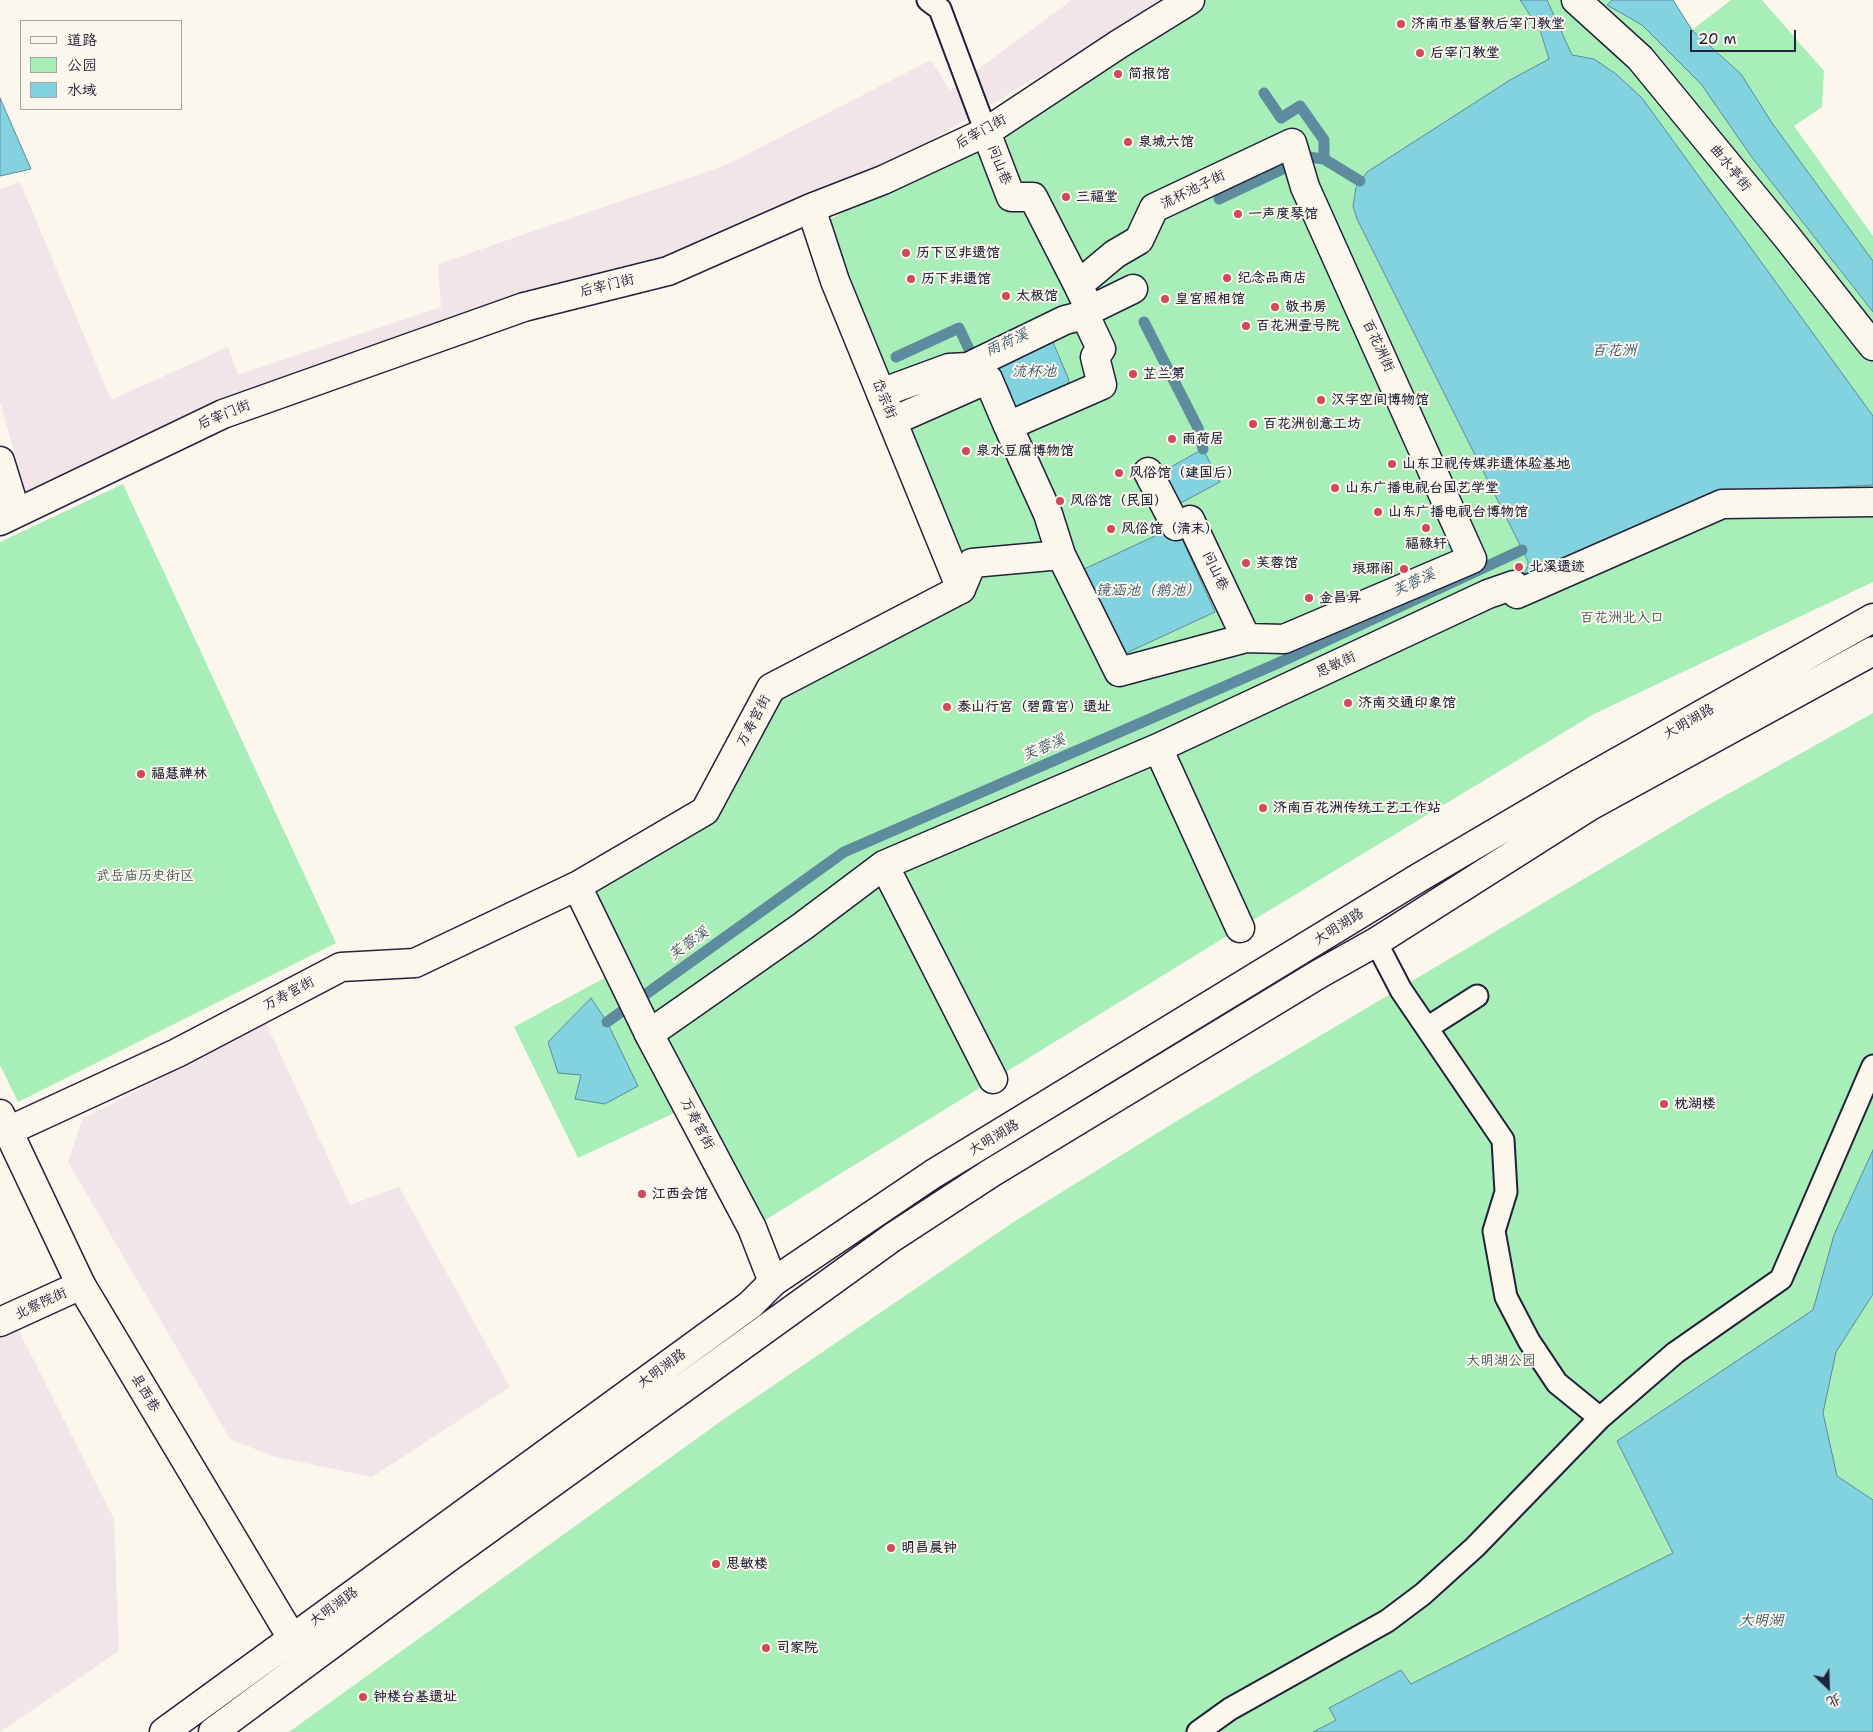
<!DOCTYPE html>
<html>
<head>
<meta charset="utf-8">
<style>
  body { margin:0 }
  #map { position:relative; width:1873px; height:1732px; overflow:hidden; background:#fbf7ec; font-family:"Shantell Sans","LXGW WenKai TC",sans-serif }
  canvas { display:block }
  .legend { position:absolute; left:20px; top:20px; width:162px; height:90px; box-sizing:border-box; background:#fbf7ec; border:1px solid #a4a2a5; margin:0; padding:6px 9px; list-style:none; font-size:15px; color:#22223b }
  .legend li { display:flex; align-items:center; gap:10px; height:25px }
  .legend b { width:25px; border:1px solid #a4a2a5 }
  .north { position:absolute; left:1803px; top:1662px; width:50px; height:50px; -webkit-text-stroke:4px #fbf7ec; paint-order:stroke; rotate:156deg; font-size:14px; font-weight:700; line-height:20px; text-align:center; color:#22223b }
  .north::after { content:''; display:block; margin:auto; width:18px; height:22px; background:#22223b; clip-path:polygon(50% 0,100% 100%,50% 72%,0 100%) }
  .scale { position:absolute; left:1690px; top:30px; width:106px; height:22px; box-sizing:border-box; border:2px solid #22223b; border-top:0; padding-left:6px; font-size:15px; line-height:18px; white-space:nowrap; color:#22223b; -webkit-text-stroke:4px #fbf7ec; paint-order:stroke }
</style>
</head>
<body>
<div id="map">
<canvas width="1873" height="1732"></canvas>
<ul class="legend">
<li><b style="height:6px;background:#fbf7ec"></b>道路</li>
<li><b style="height:14px;background:#a8eeb9"></b>公园</li>
<li><b style="height:14px;background:#83d2df"></b>水域</li>
</ul>
<div class="north">北</div>
<div class="scale">20 m</div>
</div>
<script>
const ctx = document.querySelector('canvas').getContext('2d');
ctx.lineJoin = 'round';
function fillPath(path, color) { ctx.fillStyle = color; ctx.fill(path, 'evenodd'); }
const shape = rows => new Path2D(rows.map(r => 'M' + r).join(''));
function strokePath(path, color, width, dash) { ctx.strokeStyle = color; ctx.lineWidth = width; ctx.lineCap = dash ? 'butt' : 'round'; ctx.setLineDash(dash || []); ctx.stroke(path); }
function drawText(font, color, halo, rows, align = 'center') {
  ctx.font = font + ' "Shantell Sans","LXGW WenKai TC",sans-serif'; ctx.lineWidth = 4; ctx.setLineDash([]); ctx.textBaseline = 'middle'; ctx.strokeStyle = halo; ctx.fillStyle = color; for (const [text, x, y, turn = 0] of rows) {
    ctx.save(); ctx.translate(x, y); ctx.rotate((+turn || 0) * Math.PI / 180); ctx.textAlign = isNaN(turn) ? turn : align; if (halo) ctx.strokeText(text, 0, 0); ctx.fillText(text, 0, 0); ctx.restore();
  }
}
const built = shape([
  [1072,0,1166,0,888,166,670,260,217,403,26,493,0,402,0,189,20,182,111,400,228,347,238,375,441,307,438,264,726,165,931,60,950,90],
  [266,1023,350,1205,399,1187,510,1387,372,1477,272,1456,230,1439,68,1162,82,1119],
  [14,1321,114,1519,119,1651,0,1732,0,1328]
]);
const green = shape([
  [1190,0,1673,0,1692,30,1731,0,1762,0,1824,71,1822,107,1794,126,1873,236,1873,582,1594,714,1240,928,752,1228,577,886,705,811,771,688,961,589,828,221],
  [123,484,336,943,18,1102,0,1065,0,542],
  [1873,713,1873,1732,289,1732,724,1419,1015,1221,1175,1122,1703,808],
  [608,976,674,1113,578,1158,514,1027]
]);
const water = shape([
  [1520,0,1547,0,1572,55,1594,59,1616,74,1642,98,1873,416,1873,485,1727,494,1528,579,1523,576,1528,566,1528,561,1357,219,1353,206,1356,187,1367,172,1510,80,1549,59,1540,30,1520,0],
  [1612,0,1673,0,1692,30,1741,74,1772,123,1873,261,1873,312,1751,156,1701,84,1642,25,1607,5,1612,0],
  [0,98,31,169,0,176,0,98],
  [1049,333,1069,380,1066,388,1011,416,1002,397,1011,393,996,366,1049,333],
  [1203,449,1220,482,1175,506,1158,474,1203,449],
  [1176,526,1215,612,1120,656,1080,571,1176,526],
  [591,998,607,1022,638,1086,605,1104,575,1099,581,1075,558,1073,548,1042,591,998],
  [1873,1150,1873,1294,1836,1352,1823,1413,1837,1476,1873,1500,1873,1732,1313,1732,1336,1720,1329,1708,1401,1670,1411,1684,1673,1553,1617,1441,1813,1310,1834,1235,1873,1150]
]);
const stream = shape([
  [1264,93,1281,118,1300,106,1324,140,1324,159],
  [1219,199,1308,157,1324,159,1360,181],
  [1144,322,1198,428,1203,449],
  [896,357,959,328,976,364],
  [607,1022,844,852,1276,664,1522,550]
]);
const service = shape([
  [928,0,940,9,986,132],
  [1376,942,1401,990,1503,1140,1506,1192,1494,1231,1506,1297,1529,1341,1557,1383,1600,1418],
  [1427,1028,1477,996],
  [1198,1732,1230,1709,1387,1621,1423,1594,1475,1547,1600,1418,1675,1353,1781,1279,1873,1066]
]);
const pedestrian = shape([
  [1576,0,1640,58,1787,237,1873,346],
  [986,132,1011,197,1033,197,1078,285],
  [1090,310,1133,289],
  [881,393,949,368,968,367,1065,320,1085,315,1090,310,1078,285,1115,254,1139,240,1154,208,1292,143,1305,187,1472,559,1284,639,1246,638,1119,672,1061,555,972,563,961,589],
  [893,421,988,379,1008,426,1102,385,1095,357,1101,349,1085,315],
  [1008,426,1048,514,1061,555],
  [1148,472,1176,526,1190,520,1246,638],
  [1158,748,1240,928],
  [884,865,993,1079],
  [649,1034,803,926,884,865,1158,748,1488,594,1514,585,1517,594,1722,504,1873,502]
]);
const minor = shape([
  [0,461,16,513],
  [0,521,223,414,524,307,668,271,811,208,883,180,986,132,1119,44,1190,0],
  [577,886,649,1034,752,1228,773,1282],
  [8,1131,177,1053,341,967,415,963,577,886,705,811,771,688,961,589,835,281,811,208],
  [0,1322,81,1285]
]);
const secondary = shape([
  [0,1114,81,1285,301,1653],
  [164,1732,750,1305,773,1282,933,1174,1420,877,1580,783,1873,618],
  [213,1732,445,1560,893,1237,991,1173,1319,974,1376,942,1590,806,1873,651]
]);
const markers = [
  [1401,24,5,"#d1495b"],
  [1420,53,5,"#d1495b"],
  [1118,74,5,"#d1495b"],
  [1128,142,5,"#d1495b"],
  [1066,197,5,"#d1495b"],
  [1238,214,5,"#d1495b"],
  [906,253,5,"#d1495b"],
  [1227,278,5,"#d1495b"],
  [911,279,5,"#d1495b"],
  [1006,296,5,"#d1495b"],
  [1165,299,5,"#d1495b"],
  [1275,307,5,"#d1495b"],
  [1246,326,5,"#d1495b"],
  [1133,374,5,"#d1495b"],
  [1321,400,5,"#d1495b"],
  [1253,424,5,"#d1495b"],
  [1172,439,5,"#d1495b"],
  [966,451,5,"#d1495b"],
  [1392,464,5,"#d1495b"],
  [1119,473,5,"#d1495b"],
  [1335,488,5,"#d1495b"],
  [1060,501,5,"#d1495b"],
  [1378,512,5,"#d1495b"],
  [1426,528,5,"#d1495b"],
  [1111,529,5,"#d1495b"],
  [1246,563,5,"#d1495b"],
  [1519,567,5,"#d1495b"],
  [1404,569,5,"#d1495b"],
  [1309,598,5,"#d1495b"],
  [1348,703,5,"#d1495b"],
  [947,707,5,"#d1495b"],
  [141,774,5,"#d1495b"],
  [1263,808,5,"#d1495b"],
  [1664,1104,5,"#d1495b"],
  [642,1194,5,"#d1495b"],
  [891,1548,5,"#d1495b"],
  [716,1564,5,"#d1495b"],
  [766,1648,5,"#d1495b"],
  [363,1697,5,"#d1495b"]
];
const poiNames = [
  ["济南市基督教后宰门教堂",1411,24],
  ["后宰门教堂",1430,53],
  ["简报馆",1128,74],
  ["泉城六馆",1138,142],
  ["三福堂",1076,197],
  ["一声度琴馆",1248,214],
  ["历下区非遗馆",916,253],
  ["纪念品商店",1237,278],
  ["历下非遗馆",921,279],
  ["太极馆",1016,296],
  ["皇宫照相馆",1175,299],
  ["敬书房",1285,307],
  ["百花洲壹号院",1256,326],
  ["芷兰第",1143,374],
  ["汉字空间博物馆",1331,400],
  ["百花洲创意工坊",1263,424],
  ["雨荷居",1182,439],
  ["泉水豆腐博物馆",976,451],
  ["山东卫视传媒非遗体验基地",1402,464],
  ["风俗馆（建国后）",1129,473],
  ["山东广播电视台国艺学堂",1345,488],
  ["风俗馆（民国）",1070,501],
  ["山东广播电视台博物馆",1388,512],
  ["风俗馆（清末）",1121,529],
  ["福禄轩",1426,544,"center"],
  ["芙蓉馆",1256,563],
  ["北溪遗迹",1529,567],
  ["琅琊阁",1394,569,"right"],
  ["金昌昇",1319,598],
  ["济南交通印象馆",1358,703],
  ["泰山行宫（碧霞宫）遗址",957,707],
  ["福慧禅林",151,774],
  ["济南百花洲传统工艺工作站",1273,808],
  ["枕湖楼",1674,1104],
  ["江西会馆",652,1194],
  ["明昌晨钟",901,1548],
  ["思敏楼",726,1564],
  ["司家院",776,1648],
  ["钟楼台基遗址",373,1697]
];
const streetNames = [
  ["后宰门街",981,132,-29],
  ["问山巷",999,165,68],
  ["曲水亭街",1730,168,51],
  ["流杯池子街",1193,190,-26],
  ["后宰门街",607,286,-14],
  ["百花洲街",1378,346,65],
  ["岱宗街",884,399,68],
  ["后宰门街",224,415,-22],
  ["问山巷",1215,571,64],
  ["思敏街",1336,665,-25],
  ["万寿宫街",754,721,-62],
  ["大明湖路",1689,722,-30],
  ["大明湖路",1339,927,-32],
  ["万寿宫街",289,994,-28],
  ["万寿宫街",697,1124,62],
  ["大明湖路",994,1138,-31],
  ["北察院街",41,1304,-25],
  ["大明湖路",662,1369,-36],
  ["县西巷",145,1393,59],
  ["大明湖路",334,1607,-36]
];
const parkNames = [
  ["百花洲北入口",1622,618],
  ["武岳庙历史街区",145,876],
  ["大明湖公园",1501,1361]
];
const waterNames = [
  ["雨荷溪",1007,343,-24],
  ["百花洲",1614,351],
  ["流杯池",1034,372],
  ["芙蓉溪",1414,583,-25],
  ["镜涵池（鹅池）",1148,591],
  ["芙蓉溪",1044,748,-23],
  ["芙蓉溪",689,944,-36],
  ["大明湖",1761,1621]
];
fillPath(built, '#f2e5ea');
fillPath(green, '#a8eeb9');
fillPath(water, '#83d2df');
strokePath(water, '#5c8c9d', 1);
strokePath(stream, '#5c8c9d', 11);
strokePath(service, '#22223b', 25);
strokePath(pedestrian, '#22223b', 31);
strokePath(minor, '#22223b', 31);
strokePath(secondary, '#22223b', 31);
strokePath(service, '#fbf7ec', 21);
strokePath(pedestrian, '#fbf7ec', 28);
strokePath(minor, '#fbf7ec', 28);
strokePath(secondary, '#fbf7ec', 28);
for (const [x, y, r, color] of markers) { const dot = new Path2D(); dot.arc(x, y, r, 0, 2 * Math.PI); ctx.fillStyle = color; ctx.fill(dot); strokePath(dot, '#fbf7ec', 2); }
drawText('bold 14px', '#22223b', '#fbf7ec', poiNames, 'left');
drawText('14px', '#22223b', '#fbf7ec', streetNames);
drawText('14px', '#44555a', '#fbf7ec', parkNames);
drawText('italic 15px', '#3f576c', '#fbf7ec', waterNames);
</script>
</body>
</html>
